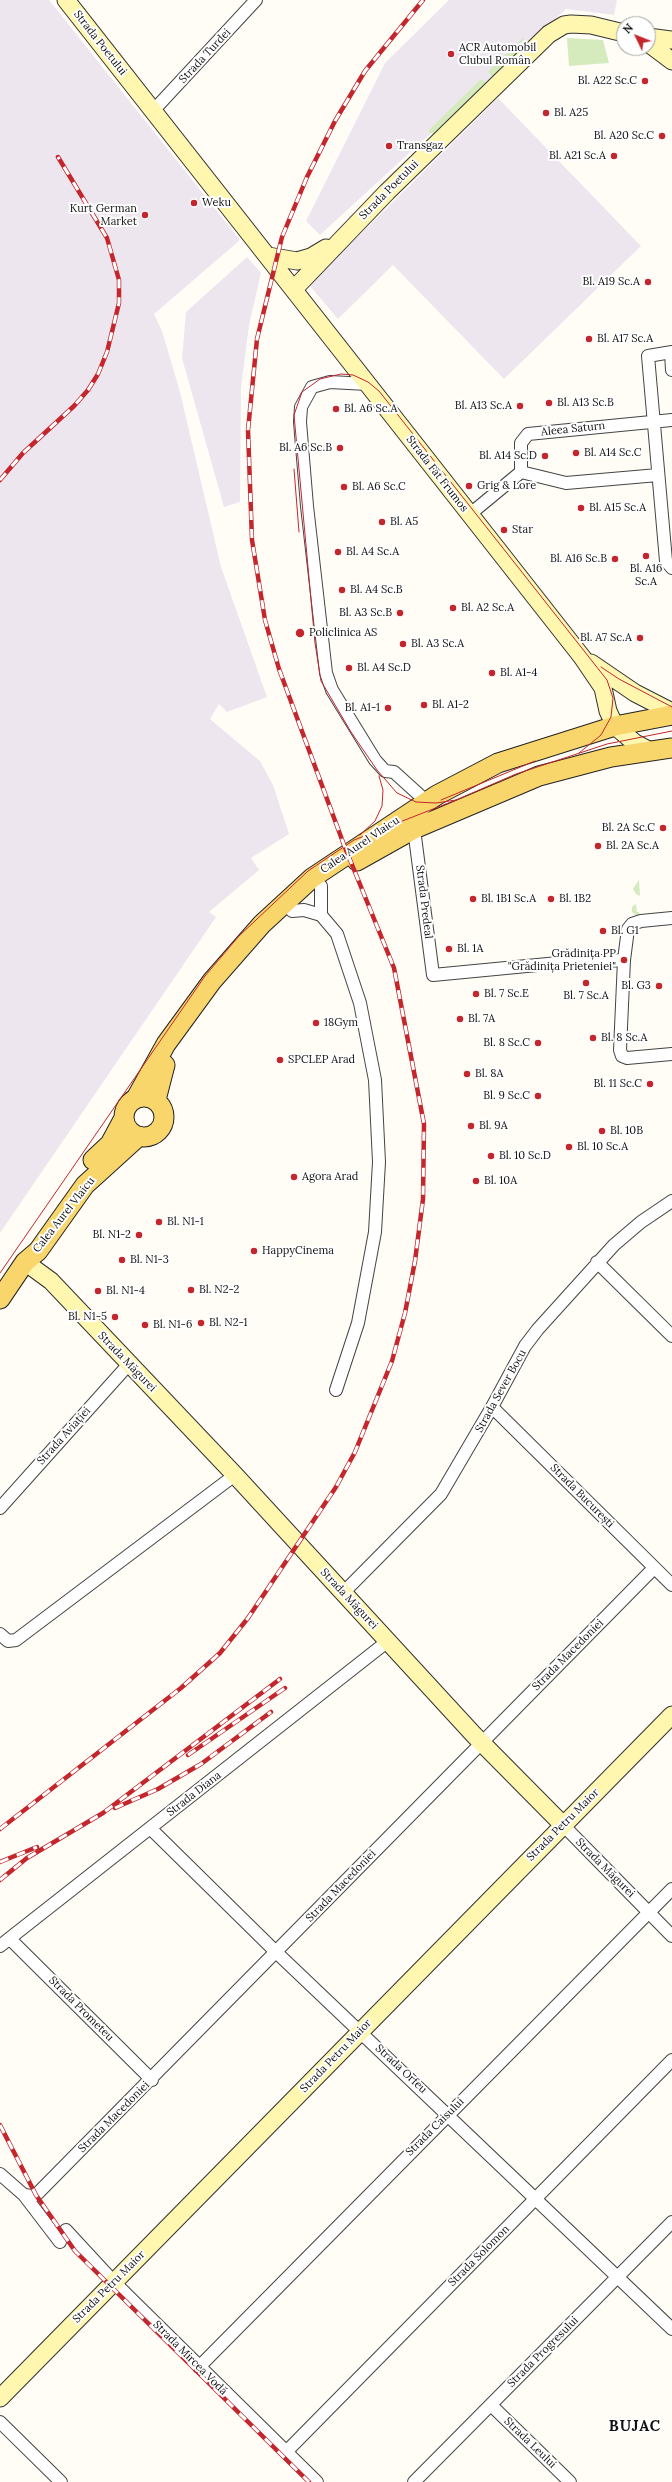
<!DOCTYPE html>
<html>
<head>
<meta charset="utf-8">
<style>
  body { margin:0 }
  #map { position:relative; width:672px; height:2482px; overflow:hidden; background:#fffdf5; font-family:Lora,serif }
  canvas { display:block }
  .north { position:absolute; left:616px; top:16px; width:40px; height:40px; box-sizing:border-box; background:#fff; border:1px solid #a0a0a0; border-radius:50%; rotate:313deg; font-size:11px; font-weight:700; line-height:16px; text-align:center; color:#111 }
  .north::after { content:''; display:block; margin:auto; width:14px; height:18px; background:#c4262e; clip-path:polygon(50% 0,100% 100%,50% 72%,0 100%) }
</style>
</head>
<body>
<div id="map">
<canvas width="672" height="2482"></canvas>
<div class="north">N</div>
</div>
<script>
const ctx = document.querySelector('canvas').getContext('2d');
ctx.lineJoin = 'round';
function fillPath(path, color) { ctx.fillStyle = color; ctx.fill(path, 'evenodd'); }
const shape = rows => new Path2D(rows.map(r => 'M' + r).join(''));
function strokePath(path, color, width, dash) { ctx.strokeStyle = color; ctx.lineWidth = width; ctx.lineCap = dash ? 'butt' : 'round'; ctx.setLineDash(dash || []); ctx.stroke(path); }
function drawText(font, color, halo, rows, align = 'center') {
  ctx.font = font + ' Lora,serif'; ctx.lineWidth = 4; ctx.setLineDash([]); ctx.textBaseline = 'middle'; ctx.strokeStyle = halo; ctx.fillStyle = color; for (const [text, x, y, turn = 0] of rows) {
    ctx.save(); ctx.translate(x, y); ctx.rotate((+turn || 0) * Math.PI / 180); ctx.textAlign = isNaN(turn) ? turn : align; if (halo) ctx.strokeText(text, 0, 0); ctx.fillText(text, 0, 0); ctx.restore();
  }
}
const industrial = shape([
  [0,0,49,0,240,240,154,314,162,331,180,392,221,567,267,697,227,712,219,704,210,719,260,761,273,785,289,834,251,858,259,870,209,912,216,917,0,1233],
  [449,0,617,0,614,15,566,9,320,235,306,221,385,63],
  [498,98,641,246,504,379,393,265,338,319,309,285],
  [247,257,261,273,249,325,241,388,240,502,224,507,182,358,186,312]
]);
const green = shape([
  [523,38,527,44,494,77,491,76,488,72],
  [567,38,603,40,609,63,569,66],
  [481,79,486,82,486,85,435,134,429,133,429,130],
  [639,880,640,896,636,894,633,889],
  [636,904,637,912,639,912,640,919,632,912,632,907]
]);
const street = shape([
  [153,111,256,0],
  [671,352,672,370],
  [672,352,648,356,666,561,672,568],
  [367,384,330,382,312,387,301,407,300,422,307,506,326,673,332,690,375,760,385,771,394,772,426,801],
  [521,472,521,443,528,434,672,420],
  [521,472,566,483,658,475],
  [469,515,521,472],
  [414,829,433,975,558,963,624,960],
  [292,911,304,910,321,915,337,934,360,1003,375,1080,379,1162,375,1232,358,1323,336,1390],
  [321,915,321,886],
  [672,918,641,921,632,924,628,929,624,960,620,1050,622,1056,627,1058,672,1054],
  [597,1262,672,1336],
  [492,1407,672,1585],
  [0,1508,129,1364],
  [343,1593,441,1494,492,1407,525,1346,538,1329,614,1245,641,1222,672,1201],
  [0,1634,8,1641,16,1640,235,1475],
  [563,1825,672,1936],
  [150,1828,276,1952,672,2329],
  [10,1939,152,2080],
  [0,1946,388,1641],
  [0,2174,24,2195,60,2242],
  [24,2195,33,2196,38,2193,654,1568],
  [66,2230,114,2282,317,2482],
  [199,2367,672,1889],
  [491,2405,570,2482],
  [0,2422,61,2482],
  [286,2452,672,2060],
  [414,2482,672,2222]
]);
const secondary = shape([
  [66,0,582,657,603,688,608,711,615,726,635,743,650,751],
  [648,37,672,40],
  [648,43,672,61],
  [268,256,297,261,311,257,326,248],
  [294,289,387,192,549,34,564,25,571,24,591,25,624,33],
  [591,663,635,693,672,712],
  [25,1262,51,1281,235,1475,474,1735,563,1825],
  [0,2398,672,1715]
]);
const primary = shape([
  [357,861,414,829,539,776,611,757,672,748],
  '124 1117a20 20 0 1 1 40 0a20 20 0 1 1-40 0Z',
  [136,1098,166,1044,212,981,262,924,312,878,437,795,498,763,615,726,672,715],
  [156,1100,165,1065],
  [93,1160,110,1144,124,1118],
  [0,1299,25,1262,38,1251,85,1185,139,1136]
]);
const tram = shape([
  [294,469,299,532],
  [601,667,619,679,672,707],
  [441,800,535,761],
  [456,800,436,803,416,802,397,793,377,770,351,732,321,681,315,643,294,415,302,392,320,379,341,374,353,375,368,382,379,391,607,680,613,698,611,717,601,735,579,753],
  [360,835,375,821,382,806,383,790,379,776],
  [0,1273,205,976,239,936,308,871,354,840,456,800,516,774,607,744,672,731]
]);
const rail = shape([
  [0,480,23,453,74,406,88,390,98,374,107,352,119,303,119,280,107,238,58,157],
  [188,1755,285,1688],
  [115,1808,158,1789,201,1764,271,1712],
  [0,1829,181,1688,220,1653,248,1618,336,1487,355,1452,392,1361,405,1313,415,1261,423,1199,424,1124,394,968,344,845,279,669,265,620,252,540,248,430,257,339,282,237,307,177,335,121,365,71,423,0],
  [0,1862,37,1847],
  [0,1880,27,1858,103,1813,280,1679],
  [0,2125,36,2195,75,2251,309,2482]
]);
const markers = [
  [451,54,4,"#c4262e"],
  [645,81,4,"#c4262e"],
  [546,113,4,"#c4262e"],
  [662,136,4,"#c4262e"],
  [389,146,4,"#c4262e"],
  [614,156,4,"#c4262e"],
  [194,203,4,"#c4262e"],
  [145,215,4,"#c4262e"],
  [648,282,4,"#c4262e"],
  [589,339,4,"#c4262e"],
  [549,403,4,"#c4262e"],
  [520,406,4,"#c4262e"],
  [336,409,4,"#c4262e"],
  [340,448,4,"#c4262e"],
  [576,453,4,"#c4262e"],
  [545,456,4,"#c4262e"],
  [469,486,4,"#c4262e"],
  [344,487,4,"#c4262e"],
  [581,508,4,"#c4262e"],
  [382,522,4,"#c4262e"],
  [504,530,4,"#c4262e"],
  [338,552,4,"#c4262e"],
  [646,556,4,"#c4262e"],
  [615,559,4,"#c4262e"],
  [342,590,4,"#c4262e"],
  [453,608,4,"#c4262e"],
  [400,613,4,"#c4262e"],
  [300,633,5,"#c4262e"],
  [640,638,4,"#c4262e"],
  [403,644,4,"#c4262e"],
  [349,668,4,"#c4262e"],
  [492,673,4,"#c4262e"],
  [424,705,4,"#c4262e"],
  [388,708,4,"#c4262e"],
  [663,828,4,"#c4262e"],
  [598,846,4,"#c4262e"],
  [473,899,4,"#c4262e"],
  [551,899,4,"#c4262e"],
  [603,931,4,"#c4262e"],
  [449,949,4,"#c4262e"],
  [624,960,4,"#c4262e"],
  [586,983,4,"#c4262e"],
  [659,986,4,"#c4262e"],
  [476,994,4,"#c4262e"],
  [460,1019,4,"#c4262e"],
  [316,1023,4,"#c4262e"],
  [593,1038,4,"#c4262e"],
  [538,1043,4,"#c4262e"],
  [280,1060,4,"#c4262e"],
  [467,1074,4,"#c4262e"],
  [650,1084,4,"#c4262e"],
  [538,1096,4,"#c4262e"],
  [471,1126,4,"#c4262e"],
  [602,1131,4,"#c4262e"],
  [569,1147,4,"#c4262e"],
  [491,1156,4,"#c4262e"],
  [294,1177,4,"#c4262e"],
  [476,1181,4,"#c4262e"],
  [159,1222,4,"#c4262e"],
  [139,1235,4,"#c4262e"],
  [254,1251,4,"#c4262e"],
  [122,1260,4,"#c4262e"],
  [191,1290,4,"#c4262e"],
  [98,1291,4,"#c4262e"],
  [115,1317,4,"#c4262e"],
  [201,1323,4,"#c4262e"],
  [145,1325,4,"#c4262e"]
];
const streetNames = [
  ["Strada Poetului",100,43,52],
  ["Strada Turdei",205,56,-47],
  ["Strada Poetului",389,190,-45],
  ["Aleea Saturn",573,429,-6],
  ["Strada Făt Frumos",437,474,52],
  ["Calea Aurel Vlaicu",360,845,-34],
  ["Strada Predeal",424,902,83],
  ["Calea Aurel Vlaicu",64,1215,-52],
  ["Strada Măgurei",127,1362,46],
  ["Strada Sever Bocu",501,1391,-61],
  ["Strada Aviației",64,1436,-48],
  ["Strada București",582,1496,45],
  ["Strada Măgurei",349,1599,47],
  ["Strada Macedoniei",568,1655,-45],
  ["Strada Diana",194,1794,-38],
  ["Strada Petru Maior",563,1825,-45],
  ["Strada Măgurei",605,1868,45],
  ["Strada Macedoniei",341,1886,-46],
  ["Strada Prometeu",81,2009,45],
  ["Strada Petru Maior",336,2056,-46],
  ["Strada Orfeu",401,2069,43],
  ["Strada Macedoniei",114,2117,-45],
  ["Strada Caisului",435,2127,-45],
  ["Strada Solomon",479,2256,-45],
  ["Strada Petru Maior",109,2287,-45],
  ["Strada Progresului",543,2352,-45],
  ["Strada Mircea Vodă",190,2358,45],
  ["Strada Leului",530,2443,44]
];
const poiNames = [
  ["ACR Automobil",459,48],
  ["Clubul Român",459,61],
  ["Bl. A22 Sc.C",637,81,"right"],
  ["Bl. A25",554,113],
  ["Bl. A20 Sc.C",654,136,"right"],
  ["Transgaz",397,146],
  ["Bl. A21 Sc.A",606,156,"right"],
  ["Weku",202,203],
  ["Kurt German",137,209,"right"],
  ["Market",137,222,"right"],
  ["Bl. A19 Sc.A",640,282,"right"],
  ["Bl. A17 Sc.A",597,339],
  ["Bl. A13 Sc.B",557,403],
  ["Bl. A13 Sc.A",512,406,"right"],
  ["Bl. A6 Sc.A",344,409],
  ["Bl. A6 Sc.B",332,448,"right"],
  ["Bl. A14 Sc.C",584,453],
  ["Bl. A14 Sc.D",537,456,"right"],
  ["Grig & Lore",477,486],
  ["Bl. A6 Sc.C",352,487],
  ["Bl. A15 Sc.A",589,508],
  ["Bl. A5",390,522],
  ["Star",512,530],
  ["Bl. A4 Sc.A",346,552],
  ["Bl. A16 Sc.B",607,559,"right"],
  ["Bl. A16",646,569,"center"],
  ["Sc.A",646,582,"center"],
  ["Bl. A4 Sc.B",350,590],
  ["Bl. A2 Sc.A",461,608],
  ["Bl. A3 Sc.B",392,613,"right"],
  ["Policlinica AS",309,633],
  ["Bl. A7 Sc.A",632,638,"right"],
  ["Bl. A3 Sc.A",411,644],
  ["Bl. A4 Sc.D",357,668],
  ["Bl. A1-4",500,673],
  ["Bl. A1-2",432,705],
  ["Bl. A1-1",380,708,"right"],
  ["Bl. 2A Sc.C",655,828,"right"],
  ["Bl. 2A Sc.A",606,846],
  ["Bl. 1B1 Sc.A",481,899],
  ["Bl. 1B2",559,899],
  ["Bl. G1",611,931],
  ["Bl. 1A",457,949],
  ["Grădinița PP",616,954,"right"],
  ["\"Grădinița Prieteniei\"",616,967,"right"],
  ["Bl. G3",651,986,"right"],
  ["Bl. 7 Sc.E",484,994],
  ["Bl. 7 Sc.A",586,996,"center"],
  ["Bl. 7A",468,1019],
  ["18Gym",324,1023],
  ["Bl. 8 Sc.A",601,1038],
  ["Bl. 8 Sc.C",530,1043,"right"],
  ["SPCLEP Arad",288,1060],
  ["Bl. 8A",475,1074],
  ["Bl. 11 Sc.C",642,1084,"right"],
  ["Bl. 9 Sc.C",530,1096,"right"],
  ["Bl. 9A",479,1126],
  ["Bl. 10B",610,1131],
  ["Bl. 10 Sc.A",577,1147],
  ["Bl. 10 Sc.D",499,1156],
  ["Agora Arad",302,1177],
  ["Bl. 10A",484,1181],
  ["Bl. N1-1",167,1222],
  ["Bl. N1-2",131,1235,"right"],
  ["HappyCinema",262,1251],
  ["Bl. N1-3",130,1260],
  ["Bl. N2-2",199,1290],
  ["Bl. N1-4",106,1291],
  ["Bl. N1-5",107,1317,"right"],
  ["Bl. N2-1",209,1323],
  ["Bl. N1-6",153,1325]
];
const districtNames = [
  ["BUJAC",635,2427]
];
fillPath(industrial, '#eee6ef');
fillPath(green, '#d5ebbd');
strokePath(street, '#444', 14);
strokePath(secondary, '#333', 19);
strokePath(primary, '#222', 21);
strokePath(street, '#fff', 12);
strokePath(secondary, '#fff6b0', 17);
strokePath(primary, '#f9d66b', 19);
strokePath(tram, '#c4262e', 1);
strokePath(rail, '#c4262e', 4.5);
strokePath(rail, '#fff', 3, [9]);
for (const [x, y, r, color] of markers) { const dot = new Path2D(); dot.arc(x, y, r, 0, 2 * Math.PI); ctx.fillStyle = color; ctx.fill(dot); strokePath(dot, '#fff', 1.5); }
drawText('11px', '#111', '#fff', streetNames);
drawText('11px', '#111', '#fff', poiNames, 'left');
ctx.letterSpacing = '1px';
drawText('bold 15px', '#111', '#fff', districtNames);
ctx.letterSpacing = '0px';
</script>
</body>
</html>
